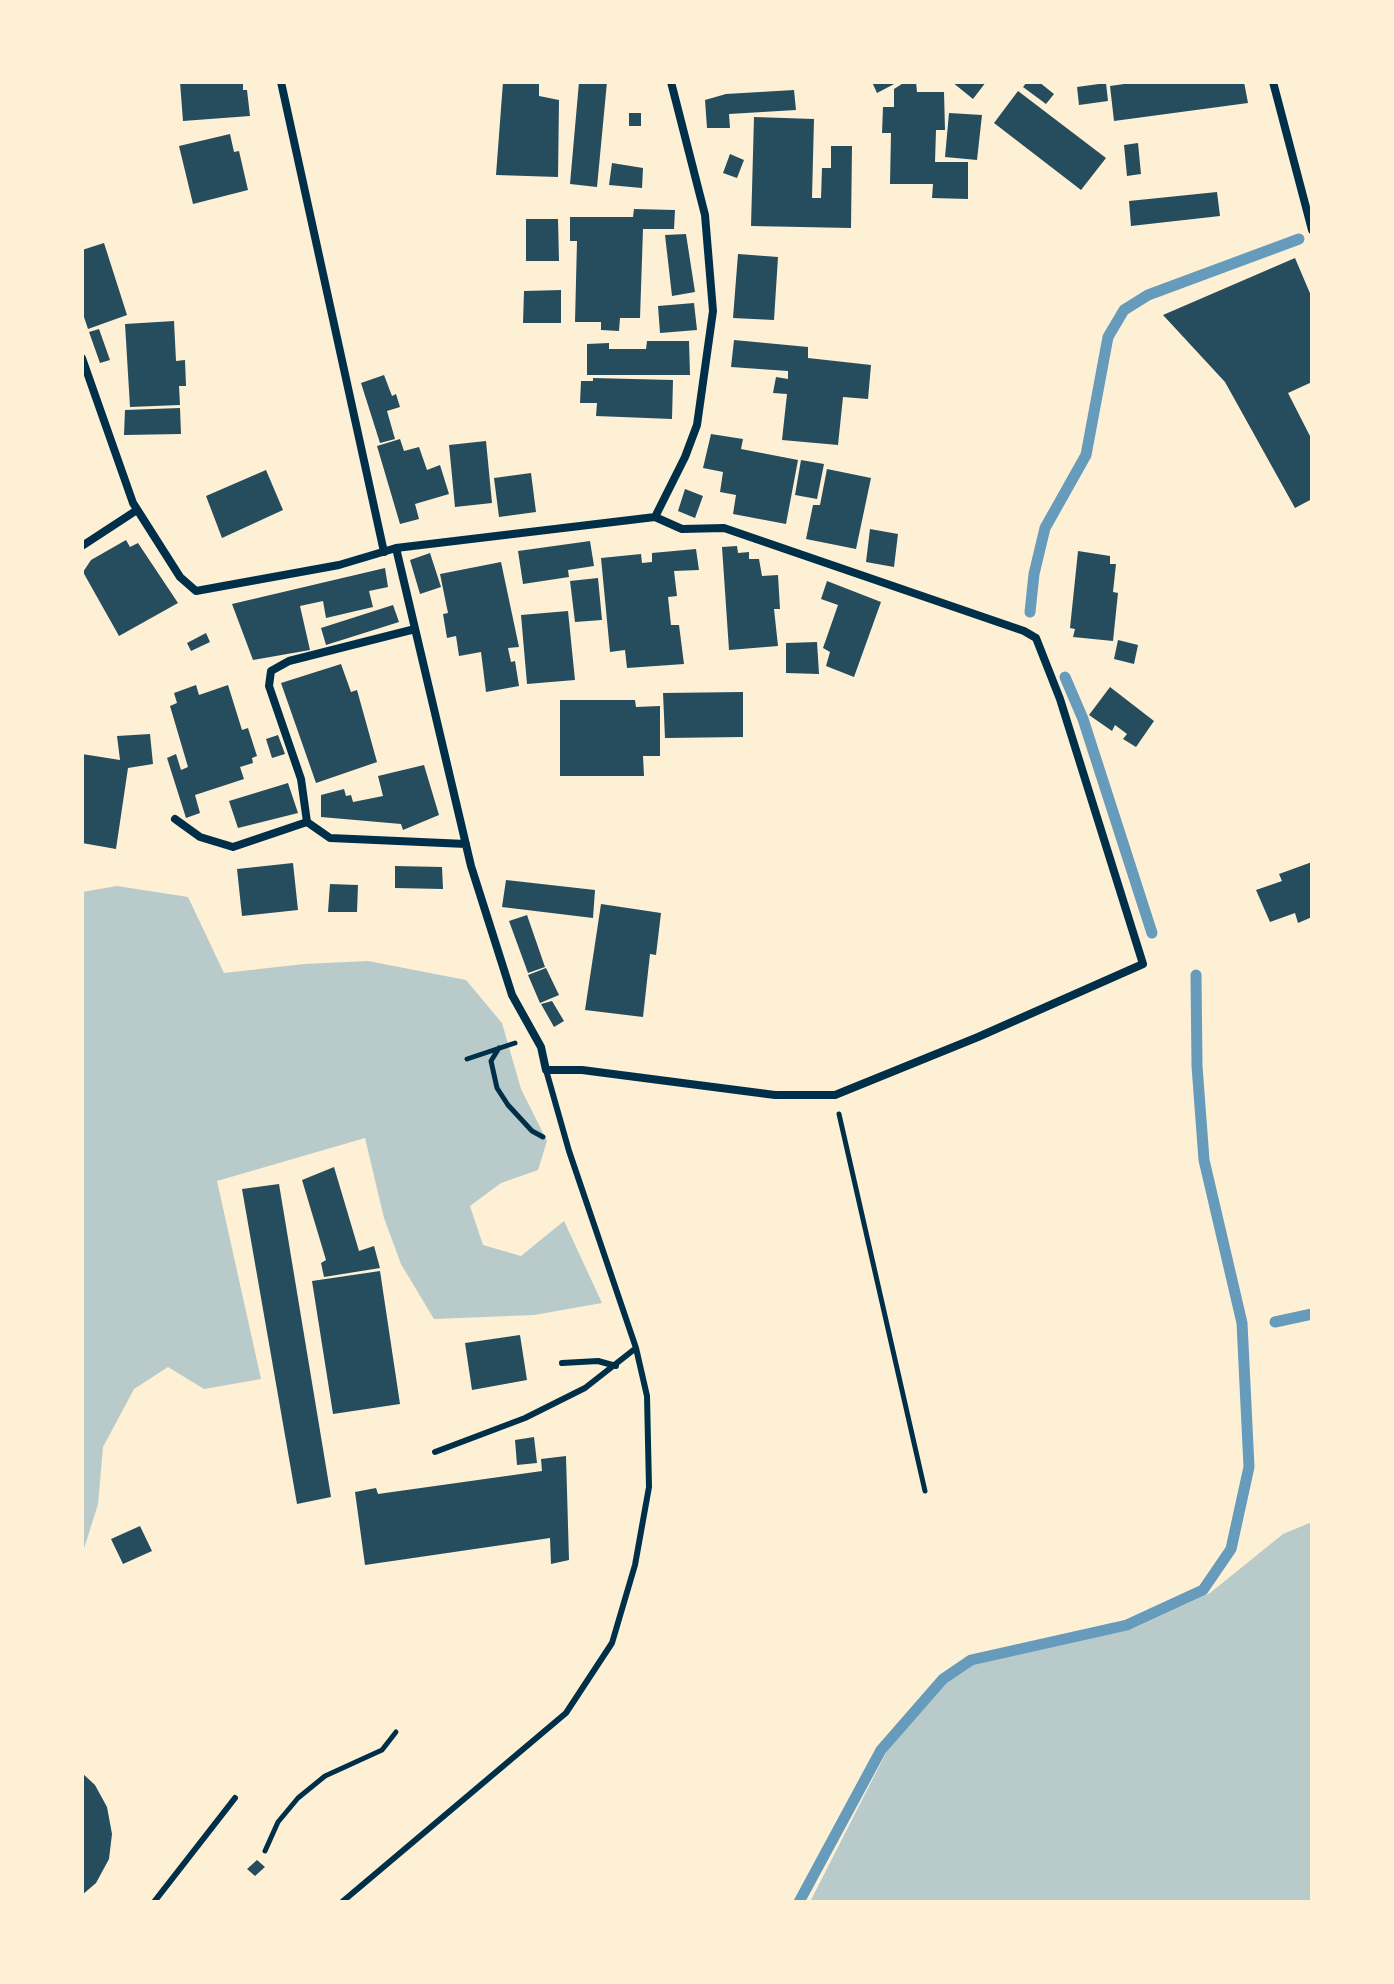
<!DOCTYPE html>
<html>
<head>
<meta charset="utf-8">
<style>
  body { margin:0 }
  #map { position:relative; width:1394px; height:1984px; overflow:hidden; background:#fdf0d5; font-family:"Crimson Pro",serif }
  canvas { display:block }
  .frame { position:absolute; inset:0; border:84px solid #fdf0d5; pointer-events:none }
</style>
</head>
<body>
<div id="map">
<canvas width="1394" height="1984"></canvas>
<div class="frame"></div>
</div>
<script>
const ctx = document.querySelector('canvas').getContext('2d');
ctx.lineJoin = 'round';
function fillPath(path, color) { ctx.fillStyle = color; ctx.fill(path, 'evenodd'); }
const shape = rows => new Path2D(rows.map(r => 'M' + r).join(''));
function strokePath(path, color, width, dash) { ctx.strokeStyle = color; ctx.lineWidth = width; ctx.lineCap = dash ? 'butt' : 'round'; ctx.setLineDash(dash || []); ctx.stroke(path); }
const green = shape([
  [117,886,188,897,224,973,304,964,368,961,466,980,502,1023,521,1089,547,1141,538,1170,501,1183,470,1206,483,1245,521,1256,564,1221,602,1303,534,1315,434,1319,401,1264,384,1218,365,1138,217,1181,261,1379,204,1389,168,1367,134,1389,103,1447,98,1504,82,1555,82,892],
  [1312,1522,1312,1902,810,1902,887,1751,946,1683,974,1663,1132,1629,1210,1593,1283,1534]
]);
const stream = shape([
  [1030,612,1034,574,1045,528,1086,455,1108,337,1124,310,1148,295,1299,239],
  [1065,677,1083,719,1152,933],
  [1275,1322,1312,1314],
  [799,1902,881,1750,943,1679,971,1660,1127,1625,1203,1590,1231,1549,1249,1467,1242,1323,1204,1160,1197,1066,1196,975]
]);
const building = shape([
  [180,82,243,82,243,90,247,90,250,116,183,121],
  [503,82,539,82,539,96,559,100,558,177,496,175],
  [579,82,607,82,597,187,570,184],
  [872,82,898,82,877,93],
  [905,82,916,82,917,92,944,92,945,130,936,130,935,162,968,162,968,199,932,198,933,184,890,184,891,133,882,133,883,107,894,107,894,89],
  [952,82,986,82,973,99],
  [1027,82,1039,82,1054,94,1046,104,1023,87],
  [1138,82,1244,82,1248,103,1114,121,1110,86],
  [1106,83,1108,101,1079,105,1077,87],
  [794,90,796,110,729,114,730,128,707,128,705,100,726,94],
  [1018,91,1106,158,1081,190,994,123],
  [629,113,641,113,641,126,629,126],
  [949,113,982,115,977,160,945,157],
  [754,117,814,119,812,198,821,198,822,168,831,168,831,146,852,146,851,228,751,226],
  [230,134,234,152,239,151,248,190,193,204,179,146],
  [1138,143,1141,174,1127,176,1124,145],
  [730,154,744,160,737,178,723,173],
  [612,163,643,168,642,188,609,185],
  [1217,192,1220,216,1131,226,1129,201],
  [634,209,675,210,674,229,643,229,640,318,620,318,619,331,601,330,601,322,575,322,577,241,570,241,570,217,633,217],
  [526,219,558,219,559,261,526,261],
  [686,234,695,292,672,296,665,235],
  [104,243,127,315,88,329,82,311,82,250],
  [738,254,778,257,774,320,733,318],
  [1295,258,1312,298,1312,382,1288,393,1312,440,1312,499,1295,508,1225,382,1163,315],
  [561,290,561,323,523,323,524,291],
  [694,303,697,330,660,333,658,306],
  [174,321,176,361,185,360,186,386,179,386,180,405,130,407,125,324],
  [99,329,110,360,100,363,89,332],
  [734,340,808,347,808,358,871,365,868,399,843,397,838,445,782,440,787,394,773,393,776,377,788,379,788,371,731,367],
  [647,341,689,341,690,375,587,375,587,344,609,343,609,349,646,349],
  [384,375,392,396,396,394,400,407,387,411,395,439,380,443,361,383],
  [593,378,673,380,672,419,596,416,597,403,580,403,581,381,593,381],
  [180,408,181,434,124,435,125,410],
  [711,434,743,439,741,449,798,460,786,524,733,514,736,495,720,492,723,472,703,468],
  [400,439,404,451,419,447,427,470,440,465,449,494,415,504,419,519,400,524,377,446],
  [486,441,492,503,455,507,449,445],
  [801,460,824,464,817,499,795,495],
  [827,469,871,478,856,549,806,539,813,505,820,505],
  [266,470,283,510,222,538,206,496],
  [531,473,536,512,499,517,494,478],
  [685,489,703,496,695,518,678,511],
  [870,529,898,534,894,567,866,562],
  [126,540,130,547,138,543,178,603,119,636,83,572,91,560],
  [590,541,594,566,568,570,569,577,523,584,518,551],
  [737,546,738,553,749,552,749,559,759,559,762,576,778,575,780,609,774,609,778,646,729,650,722,547],
  [696,549,699,570,674,571,677,596,668,597,671,625,679,625,684,664,627,668,625,650,610,652,601,558,641,554,642,563,652,562,652,553],
  [1078,551,1110,556,1110,564,1116,564,1113,592,1118,593,1113,641,1073,637,1075,629,1070,628],
  [430,553,441,587,420,594,410,560],
  [501,562,519,647,508,648,511,662,515,661,519,686,486,692,481,652,459,656,456,636,447,638,443,614,448,613,440,574],
  [385,568,388,587,369,591,373,607,326,618,323,601,300,606,310,650,253,660,232,604],
  [598,578,602,620,575,622,570,581],
  [827,581,881,602,854,677,826,666,830,652,823,648,838,605,821,599],
  [393,605,399,622,326,645,321,628],
  [568,611,575,680,527,684,521,615],
  [206,633,210,642,191,651,187,643],
  [1118,640,1138,645,1134,664,1114,659],
  [817,642,819,674,786,673,786,643],
  [341,664,351,692,357,690,377,762,316,783,281,683],
  [196,685,199,695,228,685,242,730,248,728,257,756,252,758,253,763,240,767,244,779,195,795,200,813,186,818,167,758,176,754,181,770,188,767,170,706,177,703,174,693],
  [1110,687,1154,721,1136,747,1123,739,1127,734,1115,725,1112,731,1089,715],
  [743,692,743,737,665,738,663,693],
  [560,700,635,700,636,707,660,706,660,756,643,756,644,776,560,776],
  [150,734,153,764,128,768,116,849,82,843,82,754,120,760,117,736],
  [278,735,285,754,272,758,266,739],
  [424,765,439,815,403,830,401,824,321,817,321,795,344,789,346,796,351,795,353,802,383,796,378,776],
  [288,783,298,813,238,828,229,801],
  [1312,862,1312,917,1298,923,1295,913,1270,922,1256,890,1282,881,1279,874],
  [293,863,298,910,242,916,237,869],
  [395,866,442,867,443,889,395,888],
  [506,880,595,890,593,918,502,907],
  [330,884,358,885,357,912,328,912],
  [601,904,661,913,656,955,650,954,643,1017,585,1010],
  [527,915,545,967,528,973,509,921],
  [546,968,559,995,540,1003,528,975],
  [552,1001,564,1021,554,1027,541,1004],
  [334,1167,359,1251,374,1246,380,1268,324,1277,321,1263,326,1260,302,1180],
  [279,1184,331,1497,297,1504,242,1189],
  [380,1271,400,1404,333,1414,312,1281],
  [520,1335,527,1380,472,1390,465,1343],
  [534,1437,537,1463,517,1465,515,1440],
  [566,1456,569,1560,551,1564,550,1538,365,1565,355,1492,376,1488,378,1494,542,1471,541,1459],
  [140,1526,152,1551,123,1564,111,1539],
  [82,1773,95,1785,107,1807,112,1834,109,1859,96,1883,82,1895],
  [257,1860,265,1867,255,1876,247,1869]
]);
const path = shape([
  [499,1048,491,1061,497,1088,508,1105,532,1131,543,1137],
  [467,1059,515,1043],
  [839,1114,925,1491],
  [265,1851,278,1822,298,1798,325,1776,382,1750,396,1732]
]);
const service = shape([
  [562,1363,598,1361,616,1366],
  [435,1452,525,1418,585,1388,636,1348],
  [154,1902,235,1798],
  [342,1902,566,1713,612,1643,635,1565,649,1487,647,1396,636,1348,569,1151,546,1070]
]);
const minor = shape([
  [281,82,384,552],
  [1273,82,1312,230],
  [82,358,133,503,180,577,196,591,339,565,396,548,655,517,682,529,724,528,1024,631,1036,638,1060,699,1143,964,978,1037,835,1095,775,1095,582,1070,546,1070,541,1047,512,995,471,866,396,548],
  [655,517,685,457,697,425,713,311,705,215,671,82],
  [82,546,137,510],
  [175,819,200,837,233,847,307,822,330,838,466,844],
  [307,822,301,779,269,686,271,671,289,661,415,629]
]);
fillPath(green, '#b9caca');
strokePath(stream, '#669bbc', 11);
fillPath(building, '#264d5e');
strokePath(path, '#003049', 5);
strokePath(service, '#003049', 6);
strokePath(minor, '#003049', 8);
</script>
</body>
</html>
